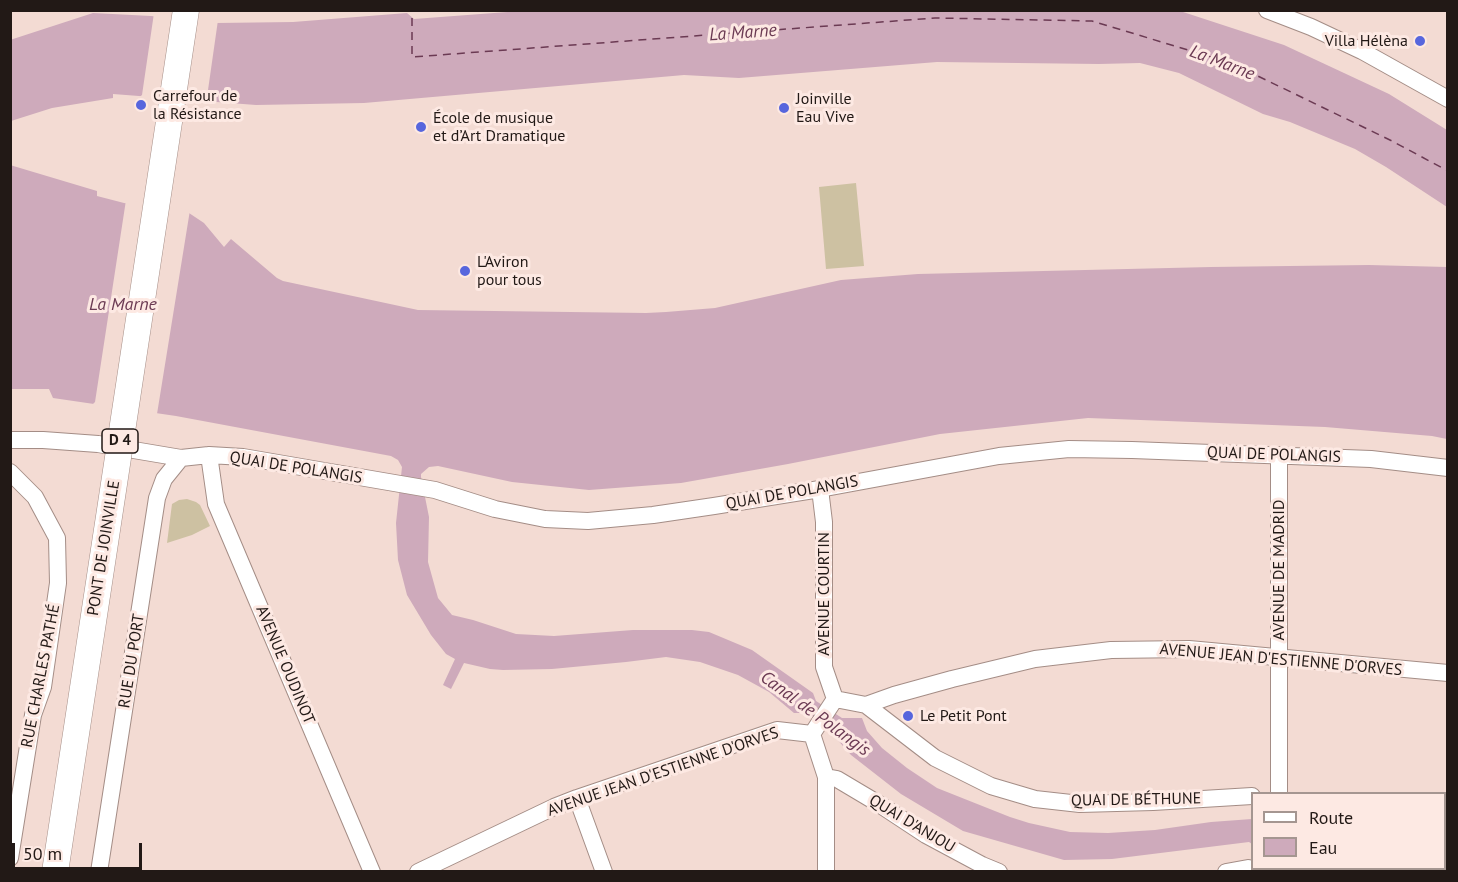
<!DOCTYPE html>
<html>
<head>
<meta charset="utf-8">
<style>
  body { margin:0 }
  #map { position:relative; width:1458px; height:882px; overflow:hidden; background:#f3dbd3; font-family:"PT Sans",sans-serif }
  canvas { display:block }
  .frame { position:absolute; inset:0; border:12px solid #221916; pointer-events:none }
  .legend { position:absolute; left:1251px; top:792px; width:195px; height:78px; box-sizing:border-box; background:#fde9e3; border:2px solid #a59691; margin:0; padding:8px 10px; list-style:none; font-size:18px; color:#221916 }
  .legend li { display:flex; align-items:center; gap:12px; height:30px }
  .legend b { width:30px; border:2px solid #a59691 }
  .scale { position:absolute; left:12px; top:843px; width:130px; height:27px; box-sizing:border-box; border:3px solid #221916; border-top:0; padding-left:8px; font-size:18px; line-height:21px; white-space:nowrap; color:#221916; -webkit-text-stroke:4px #fde9e3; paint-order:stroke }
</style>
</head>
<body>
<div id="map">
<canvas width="1458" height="882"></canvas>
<div class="frame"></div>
<ul class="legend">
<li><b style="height:8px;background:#fff"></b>Route</li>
<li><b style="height:16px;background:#ceaabb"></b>Eau</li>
</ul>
<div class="scale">50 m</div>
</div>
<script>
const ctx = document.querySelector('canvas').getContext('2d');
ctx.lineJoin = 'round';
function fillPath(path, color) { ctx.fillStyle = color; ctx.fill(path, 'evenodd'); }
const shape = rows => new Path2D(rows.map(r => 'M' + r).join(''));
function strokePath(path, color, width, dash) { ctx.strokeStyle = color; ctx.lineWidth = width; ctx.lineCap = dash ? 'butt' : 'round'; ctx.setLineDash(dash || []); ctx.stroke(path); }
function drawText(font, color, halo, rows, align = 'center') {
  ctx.font = font + ' "PT Sans",sans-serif'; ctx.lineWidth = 6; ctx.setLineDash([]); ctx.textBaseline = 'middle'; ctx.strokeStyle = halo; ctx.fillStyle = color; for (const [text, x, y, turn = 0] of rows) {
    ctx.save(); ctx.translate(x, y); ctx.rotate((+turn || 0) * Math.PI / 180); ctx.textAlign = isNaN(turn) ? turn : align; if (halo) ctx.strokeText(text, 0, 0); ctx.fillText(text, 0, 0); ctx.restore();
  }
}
const green = shape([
  [856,183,864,266,826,269,819,187],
  [187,499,196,502,200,505,210,526,192,535,167,543,172,504,179,500]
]);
const water = shape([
  [534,10,1180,11,1284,45,1389,94,1447,130,1447,207,1386,167,1355,149,1290,122,1263,114,1179,73,1140,63,1099,64,937,62,739,78,684,75,364,103,256,105,113,94,113,98,52,108,11,121,10,40,93,13,151,16,217,23,293,22,407,13,414,19],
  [10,165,97,191,97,196,124,203,189,213,204,223,224,247,231,239,277,278,283,281,418,310,646,313,666,312,715,308,841,280,918,274,1211,267,1369,265,1447,267,1447,439,1432,436,1325,427,1088,418,940,434,788,464,681,483,589,490,512,482,438,466,429,467,421,474,421,477,429,517,428,562,438,598,452,615,473,620,516,634,554,636,633,630,692,630,709,632,752,650,813,693,816,701,842,718,862,718,867,731,882,748,907,768,937,788,1010,817,1029,823,1070,832,1108,833,1155,830,1211,822,1252,819,1252,844,1249,842,1112,859,1064,860,963,831,901,794,851,755,835,737,832,730,807,713,794,713,769,692,738,675,700,662,666,657,626,662,552,669,503,670,490,669,464,663,451,689,443,685,455,659,446,654,431,635,407,595,398,560,396,523,402,467,398,460,391,456,176,416,53,398,49,389,11,389]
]);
const pier = shape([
  [154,13,218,20,206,104,137,99,142,95],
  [126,200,190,210,157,414,161,416,91,406,95,402]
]);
const ferry = shape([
  [412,18,412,57,935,18,1092,21,1231,63,1392,141,1448,171]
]);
const minor = shape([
  [1267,10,1311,27,1362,51,1448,99],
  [10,440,43,440,98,444,181,458,209,455,243,457,435,490,495,509,545,519,588,521,653,515,714,506,820,489,999,456,1069,449,1132,450,1371,459,1448,468],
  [209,455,216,504,372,872],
  [10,472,35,497,57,538,58,583,43,687,33,715,10,858],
  [820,489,824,522,824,667,835,699],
  [835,699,866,705,894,695,952,679,1035,659,1111,650,1189,649,1448,673],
  [866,705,935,758,991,786,1035,799,1080,804,1153,802,1252,796],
  [812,734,826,777,826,872],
  [812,734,835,699],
  [826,777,837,779,879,804,926,835,982,865,999,872],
  [1279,794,1279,455],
  [577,798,604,872],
  [1444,813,1448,814],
  [1327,868,1349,872],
  [99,872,157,498,164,479,181,458],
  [418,872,554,807,577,798,777,730,812,734],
  [1226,872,1248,868,1263,872],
  [1294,872,1306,868]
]);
const primaryBridge = shape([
  [55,872,186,10]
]);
const markers = [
  [1420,41,6,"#5766dd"],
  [141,105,6,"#5766dd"],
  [784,108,6,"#5766dd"],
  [421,127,6,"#5766dd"],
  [465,271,6,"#5766dd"],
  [908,716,6,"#5766dd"]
];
const shields = [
  [120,441,36]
];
const shieldNames = [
  ["D 4",120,441]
];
const poiNames = [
  ["Villa Hélèna",1408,41,"right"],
  ["Carrefour de",153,96],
  ["la Résistance",153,114],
  ["Joinville",796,99],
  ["Eau Vive",796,117],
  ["École de musique",433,118],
  ["et d’Art Dramatique",433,136],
  ["L'Aviron",477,262],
  ["pour tous",477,280],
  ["Le Petit Pont",920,716]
];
const streetNames = [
  ["QUAI DE POLANGIS",1274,455,2],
  ["QUAI DE POLANGIS",296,468,9],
  ["QUAI DE POLANGIS",792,493,-10],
  ["PONT DE JOINVILLE",104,548,-81],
  ["AVENUE DE MADRID",1279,570,-90],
  ["AVENUE COURTIN",824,594,-90],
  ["AVENUE JEAN D'ESTIENNE D'ORVES",1281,660,5],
  ["RUE DU PORT",132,661,-81],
  ["AVENUE OUDINOT",285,665,67],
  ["RUE CHARLES PATHÉ",41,676,-79],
  ["AVENUE JEAN D'ESTIENNE D'ORVES",663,772,-19],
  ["QUAI DE BÉTHUNE",1136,800,-1],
  ["QUAI D'ANJOU",912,824,31]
];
const waterNames = [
  ["La Marne",743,33,-4],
  ["La Marne",1222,63,21],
  ["La Marne",123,305],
  ["Canal de Polangis",815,714,36]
];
fillPath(green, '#cdc1a2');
fillPath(water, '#ceaabb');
fillPath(pier, '#f3dbd3');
strokePath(ferry, '#6b3a53', 1.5, [8, 6]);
strokePath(minor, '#a48d86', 18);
strokePath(minor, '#fff', 16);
strokePath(primaryBridge, '#a48d86', 27, []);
strokePath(primaryBridge, '#fff', 26);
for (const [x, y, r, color] of markers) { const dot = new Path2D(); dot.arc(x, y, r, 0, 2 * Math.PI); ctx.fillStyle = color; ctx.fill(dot); strokePath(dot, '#fde9e3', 2); }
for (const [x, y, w] of shields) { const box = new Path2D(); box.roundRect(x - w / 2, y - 12, w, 24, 4.5); ctx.fillStyle = '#fde9e3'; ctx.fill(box); strokePath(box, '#221916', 1.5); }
drawText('bold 15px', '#221916', null, shieldNames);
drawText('16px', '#221916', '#fde9e3', poiNames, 'left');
drawText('16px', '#221916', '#fde9e3', streetNames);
drawText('italic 18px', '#6b3a53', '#fde9e3', waterNames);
</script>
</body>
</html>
